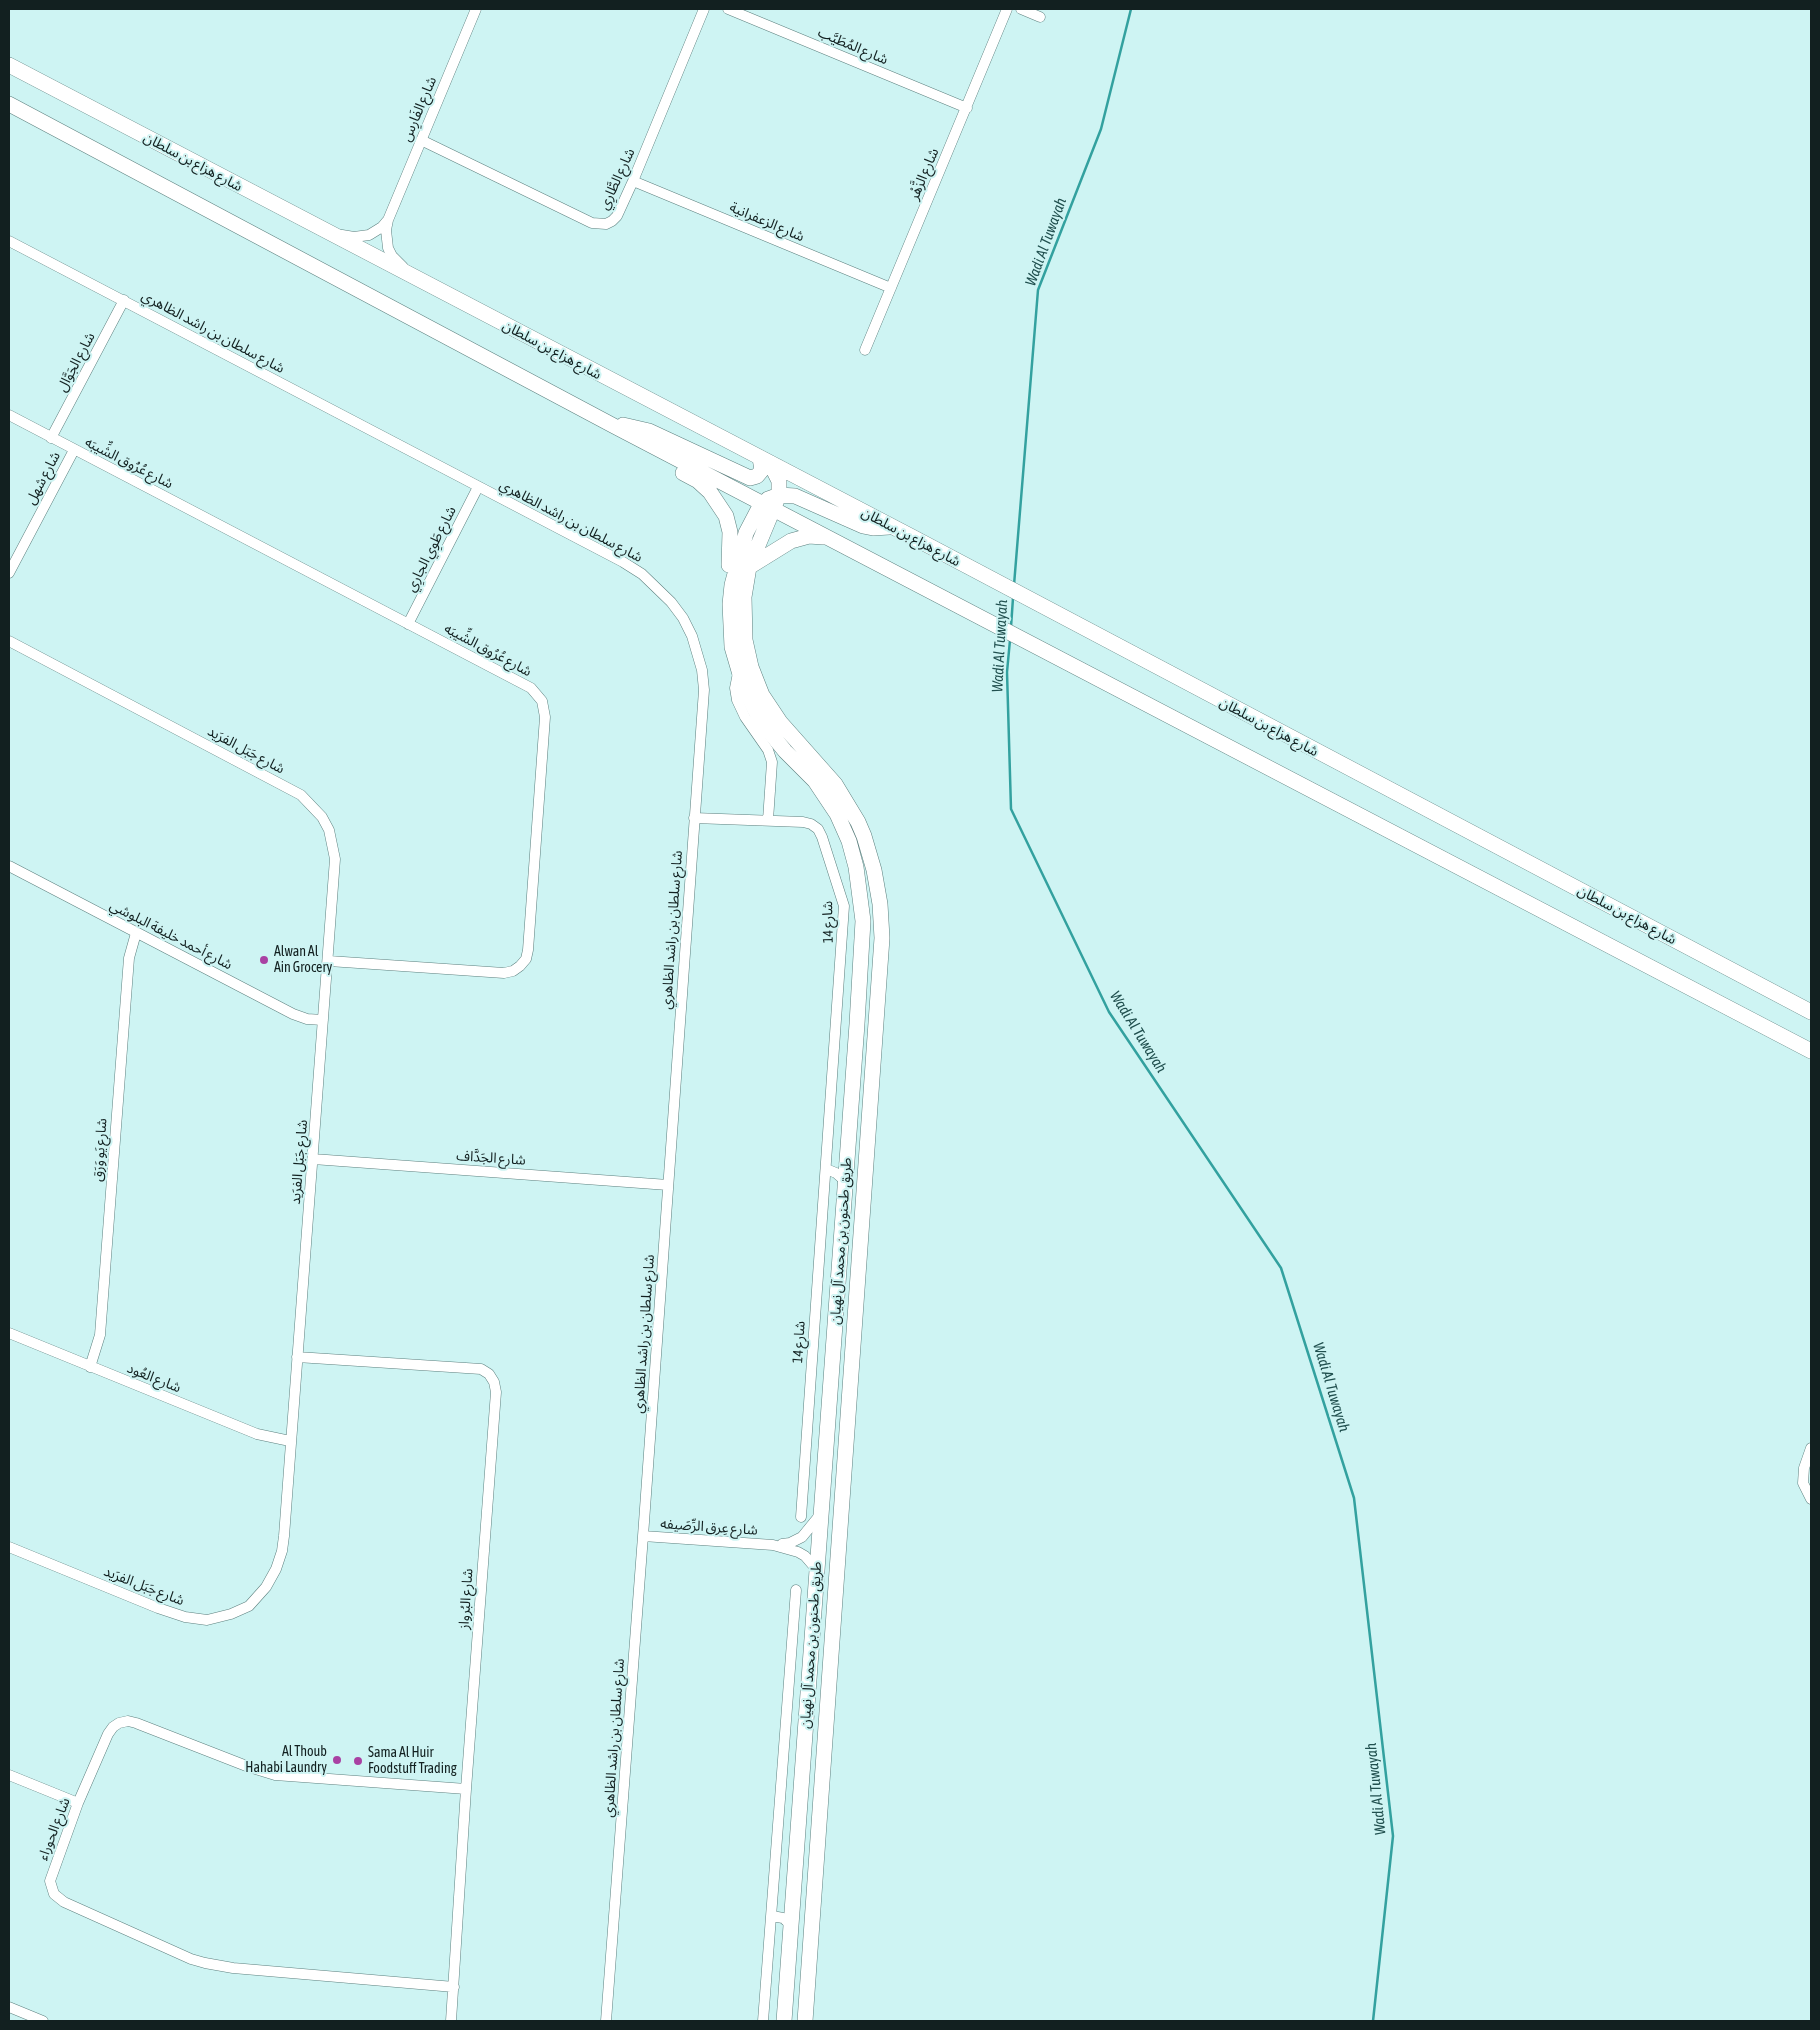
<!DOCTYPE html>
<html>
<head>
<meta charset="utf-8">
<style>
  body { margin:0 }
  #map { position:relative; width:1820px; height:2030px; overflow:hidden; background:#cef4f3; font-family:"Asap Condensed",sans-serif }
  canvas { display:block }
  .frame { position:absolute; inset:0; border:10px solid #122020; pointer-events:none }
</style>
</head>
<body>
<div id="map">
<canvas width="1820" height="2030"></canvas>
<div class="frame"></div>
</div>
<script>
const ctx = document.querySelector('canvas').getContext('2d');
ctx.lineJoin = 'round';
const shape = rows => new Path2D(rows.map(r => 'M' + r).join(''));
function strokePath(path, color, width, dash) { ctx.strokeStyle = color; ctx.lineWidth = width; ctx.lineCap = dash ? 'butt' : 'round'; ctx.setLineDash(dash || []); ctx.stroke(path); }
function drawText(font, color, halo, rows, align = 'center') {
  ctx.font = font + ' "Asap Condensed","Noto Sans Arabic",sans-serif'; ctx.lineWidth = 4; ctx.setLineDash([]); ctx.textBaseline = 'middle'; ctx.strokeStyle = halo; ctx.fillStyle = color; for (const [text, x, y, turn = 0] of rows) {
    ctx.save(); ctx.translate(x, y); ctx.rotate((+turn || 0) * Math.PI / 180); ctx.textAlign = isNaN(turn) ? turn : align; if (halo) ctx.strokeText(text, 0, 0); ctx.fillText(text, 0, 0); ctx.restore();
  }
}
const stream = shape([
  [1014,585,1038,290,1101,129,1131,9],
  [1011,627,1013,598],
  [1010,640,1007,672,1011,809,1109,1012,1281,1268,1354,1498,1393,1836,1373,2021]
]);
const minor = shape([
  [728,9,967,108],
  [1021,9,1040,17],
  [421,140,592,223,606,224,612,221,617,216,633,181,704,9],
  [633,181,891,288],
  [342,235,354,237,369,235,382,227,387,221],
  [9,241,623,562,642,574,671,602,683,618,692,636,702,670,704,690,643,1536,606,2021],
  [403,267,392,256,388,248,386,230,388,220,476,9],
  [865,350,1007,9],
  [9,415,531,688,542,701,545,717,528,950,526,959,520,966,513,971,504,973,329,961],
  [51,438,124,300],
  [9,573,74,450],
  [408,624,478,487],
  [9,641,301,795,322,817,329,830,335,859,284,1536,282,1551,276,1569,266,1587,249,1606,231,1614,207,1620,185,1617,158,1608,9,1547],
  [738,673,735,688,737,700,745,717,768,750,772,762,768,820],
  [694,818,803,822,811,824,818,829,822,837,844,906,801,1517],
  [9,866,293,1014,307,1019,323,1020],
  [313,1159,668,1185],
  [826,1169,836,1173,845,1181],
  [9,1333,257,1434,290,1441],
  [297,1357,481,1369,489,1374,494,1382,496,1392,466,1789,451,2021],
  [90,1367,100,1335,129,958,136,933],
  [1811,1448,1804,1468,1803,1483,1811,1499],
  [643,1536,773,1545,798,1552,805,1556,817,1570],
  [782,1544,790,1543,802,1537,820,1515],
  [9,1775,78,1803],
  [772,1916,783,1918,791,1925],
  [454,1987,233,1968,205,1963,191,1959,64,1902,54,1894,50,1881,78,1803,108,1734,113,1727,119,1723,128,1721,136,1723,249,1767,275,1775,466,1789],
  [9,2007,43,2021],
  [763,2021,796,1590]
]);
const primary = shape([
  [9,65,918,540,1811,1012],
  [9,104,614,426,1811,1051],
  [623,425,649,431,750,478,757,476,762,470,760,458],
  [770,463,779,481,779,495,749,567,744,597,745,640,751,667,762,695,780,722,835,784,858,822,864,836,874,870,880,904,882,938,805,2021],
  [683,473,698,481,710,492,726,516,730,532,729,565],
  [749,567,791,541,809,536,823,537],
  [784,2021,857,1024,863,921,856,867,849,841,837,814,815,781,785,751,767,729,758,716,744,688,732,647,730,604,732,585,746,533,758,510,768,499,779,495,795,496,863,526,873,528,889,527]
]);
const markers = [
  [264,960,5,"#a941a3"],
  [337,1760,5,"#a941a3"],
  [358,1761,5,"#a941a3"]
];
const streetNames = [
  ["شارع المُطَيَّب",853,46,23],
  ["شارع الفَارِس",419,109,-67],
  ["شارع هزاع بن سلطان",193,162,28],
  ["شارع الزَّهْر",924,174,-67],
  ["شارع الطَّارِي",617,179,-65],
  ["شارع الزعفرانية",767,222,23],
  ["شارع سلطان بن راشد الظاهري",213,332,28],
  ["شارع هزاع بن سلطان",552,350,28],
  ["شارع الجَوَّال",76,362,-62],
  ["شارع عُرُوق الشِّيبَه",129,463,27],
  ["شارع شهل",43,478,-62],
  ["شارع سلطان بن راشد الظاهري",571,521,28],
  ["شارع هزاع بن سلطان",911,537,28],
  ["شارع طَوِي الجارِي",431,549,-63],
  ["شارع عُرُوق الشِّيبَه",488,650,28],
  ["شارع هزاع بن سلطان",1269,727,28],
  ["شارع جَبَل الفرَيد",246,750,28],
  ["شارع هزاع بن سلطان",1627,915,28],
  ["شارع 14",828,922,-91],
  ["شارع سلطان بن راشد الظاهري",672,930,-86],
  ["شارع أحمد خليفة البلوشي",171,935,27],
  ["شارع يَو وَرَق",100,1150,-86],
  ["شارع الجَدَّاف",491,1158,4],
  ["شارع جَبَل الفرَيد",299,1162,-85],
  ["طريق طحنون بن محمد آل نهيان",841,1241,-86],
  ["شارع سلطان بن راشد الظاهري",644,1334,-86],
  ["شارع 14",799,1342,-86],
  ["شارع العُود",154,1378,22],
  ["شارع عِرق الرِّصَيفه",709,1527,4],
  ["شارع جَبَل الفرَيد",144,1586,21],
  ["شارع البُرواز",466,1599,-86],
  ["طريق طحنون بن محمد آل نهيان",811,1645,-86],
  ["شارع سلطان بن راشد الظاهري",614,1738,-86],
  ["شارع الحوراء",54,1829,-69]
];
const poiNames = [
  ["Alwan Al",274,952],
  ["Ain Grocery",274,968],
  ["Al Thoub",327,1752,"right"],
  ["Hahabi Laundry",327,1768,"right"],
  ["Sama Al Huir",368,1753],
  ["Foodstuff Trading",368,1769]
];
const waterNames = [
  ["Wadi Al Tuwayah",1046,242,-70],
  ["Wadi Al Tuwayah",1000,646,-87],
  ["Wadi Al Tuwayah",1138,1032,58],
  ["Wadi Al Tuwayah",1331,1387,73],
  ["Wadi Al Tuwayah",1376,1789,-96]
];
strokePath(stream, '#33a19f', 2.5);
strokePath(minor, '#5d807f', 11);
strokePath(primary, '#5d807f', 16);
strokePath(minor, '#fff', 10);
strokePath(primary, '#fff', 15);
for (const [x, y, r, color] of markers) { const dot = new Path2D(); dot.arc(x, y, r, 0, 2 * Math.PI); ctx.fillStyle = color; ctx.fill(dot); strokePath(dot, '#cef4f3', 2); }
drawText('14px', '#122020', '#cef4f3', streetNames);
drawText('14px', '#122020', '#cef4f3', poiNames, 'left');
drawText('italic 15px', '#21504f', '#cef4f3', waterNames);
</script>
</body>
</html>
